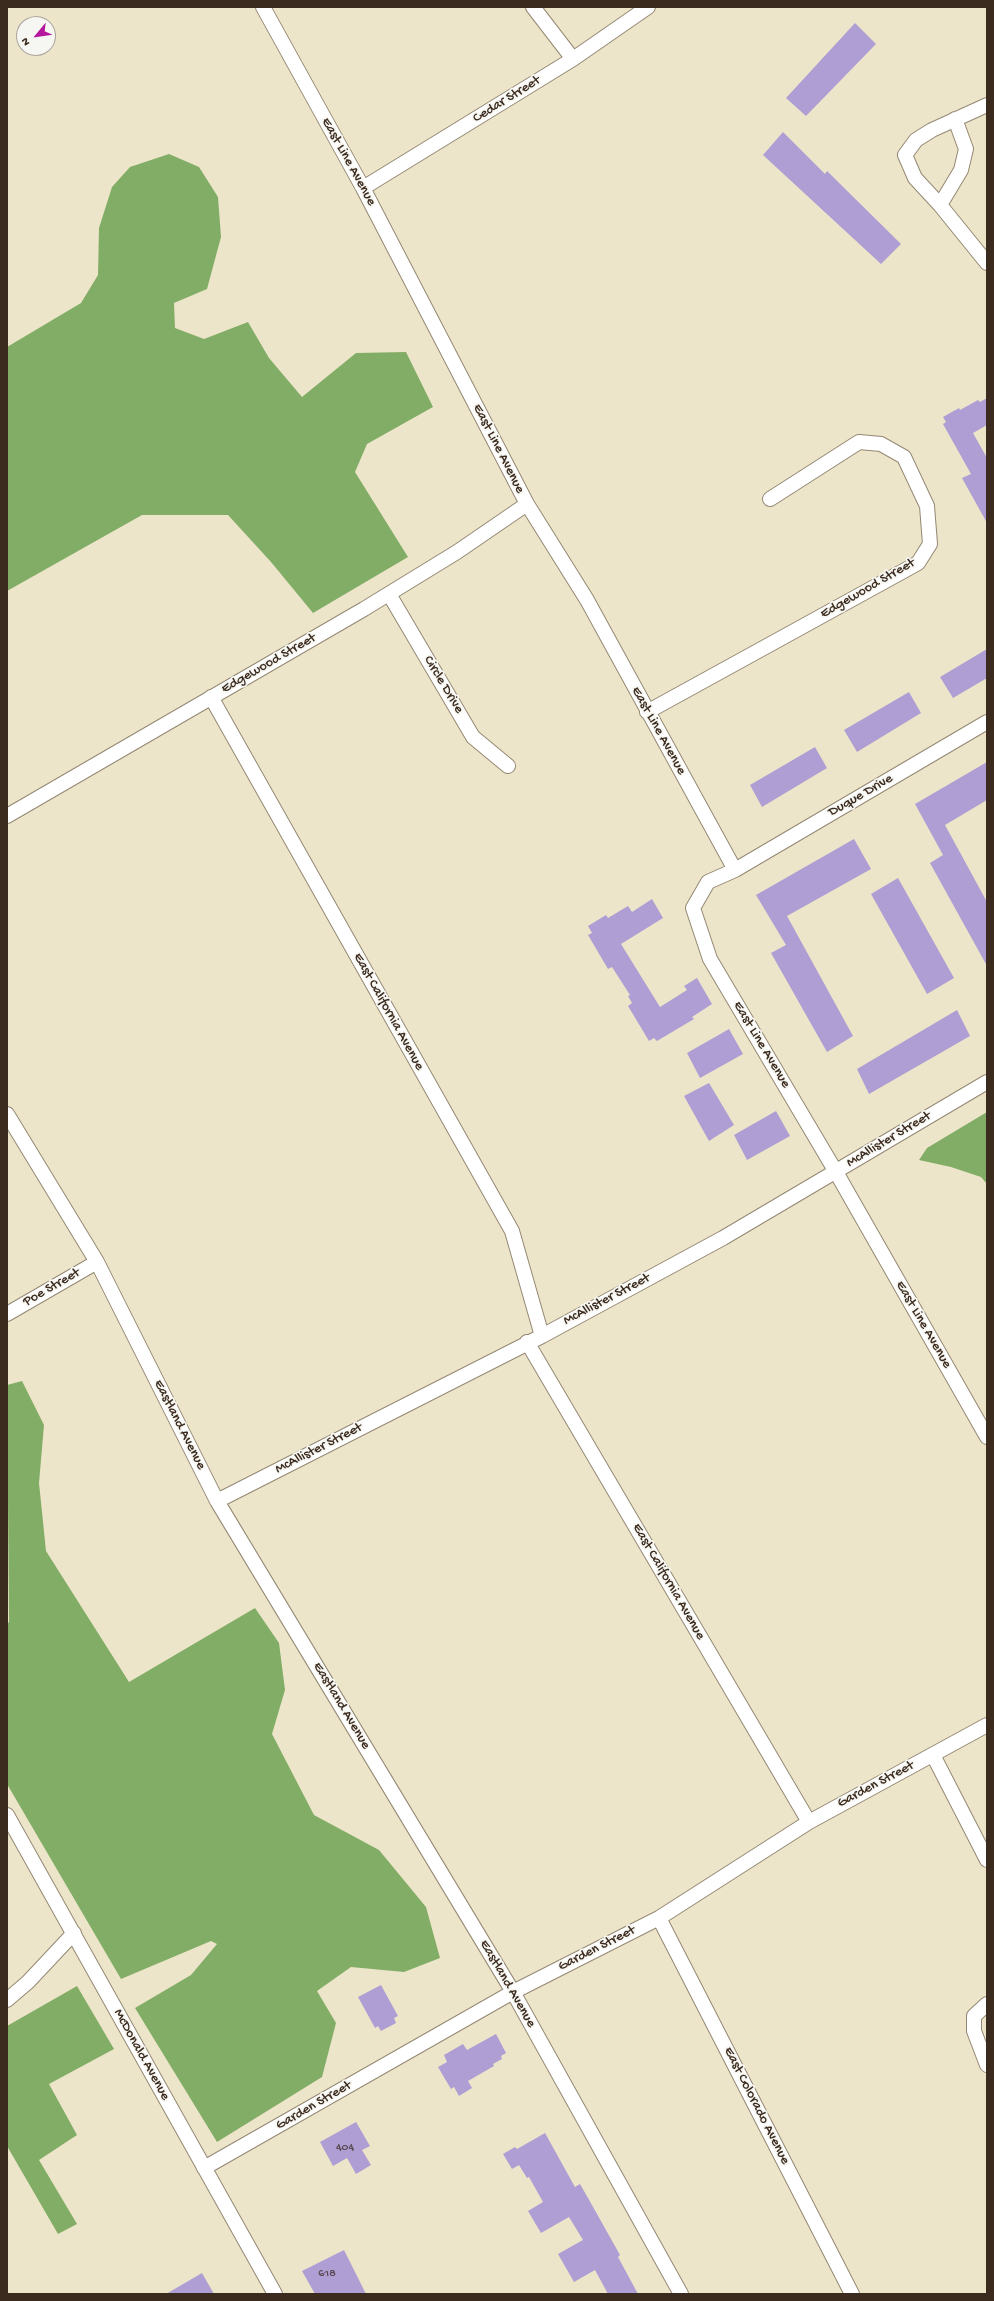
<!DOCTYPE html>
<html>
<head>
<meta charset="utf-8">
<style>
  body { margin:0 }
  #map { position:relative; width:994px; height:2301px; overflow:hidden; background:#ede5c9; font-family:"Gochi Hand",sans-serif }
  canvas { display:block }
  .frame { position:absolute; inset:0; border:8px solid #3b2a1e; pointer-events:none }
  .north { position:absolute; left:16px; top:16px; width:40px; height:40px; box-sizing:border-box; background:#f6f6f2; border:1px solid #aba49d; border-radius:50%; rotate:241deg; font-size:11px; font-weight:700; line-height:16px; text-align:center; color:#3b2a1e }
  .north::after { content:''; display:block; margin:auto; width:14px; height:18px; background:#b5179e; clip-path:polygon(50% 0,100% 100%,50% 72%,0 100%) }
</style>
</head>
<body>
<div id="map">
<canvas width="994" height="2301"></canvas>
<div class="frame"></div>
<div class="north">N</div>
</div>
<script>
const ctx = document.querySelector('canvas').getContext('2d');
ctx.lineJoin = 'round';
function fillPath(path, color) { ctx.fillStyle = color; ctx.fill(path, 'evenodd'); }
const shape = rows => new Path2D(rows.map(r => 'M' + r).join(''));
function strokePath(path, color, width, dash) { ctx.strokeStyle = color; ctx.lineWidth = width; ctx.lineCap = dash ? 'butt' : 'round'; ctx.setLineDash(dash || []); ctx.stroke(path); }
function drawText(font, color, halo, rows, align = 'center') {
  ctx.font = font + ' "Gochi Hand",sans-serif'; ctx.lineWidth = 3.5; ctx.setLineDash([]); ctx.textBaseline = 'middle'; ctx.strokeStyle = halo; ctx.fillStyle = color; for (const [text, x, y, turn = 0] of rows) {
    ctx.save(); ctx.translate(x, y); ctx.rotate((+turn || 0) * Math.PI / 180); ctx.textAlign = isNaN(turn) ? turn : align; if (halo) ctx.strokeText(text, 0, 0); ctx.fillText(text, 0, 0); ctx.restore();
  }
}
const forest = shape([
  [169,154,199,167,218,197,221,237,207,289,174,303,175,328,204,339,248,322,269,358,302,397,356,353,406,352,433,407,367,444,355,472,408,557,313,613,271,562,228,515,142,515,7,591,7,347,81,303,98,275,99,228,112,187,130,167],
  [987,1112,987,1184,981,1177,951,1167,919,1160,927,1148],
  [22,1381,44,1425,39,1483,46,1551,129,1682,255,1608,279,1643,285,1690,272,1734,314,1815,379,1850,426,1907,440,1958,404,1972,351,1967,317,1991,336,2023,322,2077,217,2142,135,2008,191,1975,217,1944,211,1941,121,1979,7,1784,7,1624,9,1622,7,1385],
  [77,1986,114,2049,49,2084,77,2135,39,2160,77,2224,58,2234,7,2146,7,2026]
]);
const building = shape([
  [855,23,876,44,806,116,786,98],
  [783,132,825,174,827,171,901,244,881,264,763,155],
  [987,398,987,425,973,433,987,458,987,523,962,478,971,474,943,424,946,422,943,417,959,408,960,410,978,400,980,402],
  [987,649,987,678,953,698,940,677],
  [909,692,921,713,857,752,844,730],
  [815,747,827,768,762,807,750,785],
  [987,762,987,800,945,825,987,902,987,966,930,863,943,855,915,804],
  [854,839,871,869,787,916,853,1036,827,1052,771,953,786,945,756,895],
  [898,878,954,978,927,994,871,894],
  [652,899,663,918,621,944,660,1007,687,990,684,986,697,978,712,1004,692,1017,694,1019,657,1041,654,1038,649,1041,628,1006,632,1003,628,996,630,995,612,967,608,969,588,935,592,933,588,926,606,915,608,918,628,906,632,912],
  [957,1010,970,1036,869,1094,857,1069],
  [729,1029,743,1054,700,1078,687,1053],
  [709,1083,734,1125,709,1141,684,1096],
  [776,1111,790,1136,747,1160,734,1135],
  [381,1985,398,2016,394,2018,396,2023,381,2031,378,2026,375,2028,358,1997],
  [496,2034,506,2053,501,2056,502,2059,493,2064,494,2066,468,2081,472,2088,459,2096,454,2087,451,2089,438,2067,447,2062,444,2055,463,2044,467,2050],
  [356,2122,370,2146,362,2150,371,2165,356,2174,347,2158,333,2166,320,2142],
  [545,2133,575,2187,580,2184,588,2198,620,2255,618,2257,638,2294,608,2294,595,2270,574,2282,558,2254,583,2240,569,2217,541,2233,528,2211,543,2202,529,2177,527,2178,519,2165,512,2169,503,2154,515,2147,517,2149],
  [344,2250,366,2294,315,2294,302,2271],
  [202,2273,214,2294,166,2294]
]);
const street = shape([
  [263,7,363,188,527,504,587,600,735,870],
  [533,7,573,59],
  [987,105,932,130,916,140,905,155,915,178,940,205,987,263],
  [363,188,573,59,648,7],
  [940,205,961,170,966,149,955,119],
  [389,594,473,737,508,766],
  [211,697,512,1231,542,1336],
  [647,712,918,563,930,544,927,506,904,457,881,444,859,442,770,499],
  [7,816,364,609,457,552,527,504],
  [7,1114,97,1262,217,1501,513,1992,681,2294],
  [7,1314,97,1262],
  [527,1342,809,1822],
  [987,1437,836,1172,710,959,693,908,708,882,735,870,987,722],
  [217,1501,542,1336,723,1238,987,1082],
  [933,1755,987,1860],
  [7,1815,275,2294],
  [659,1918,852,2294],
  [7,2000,28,1982,74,1933],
  [987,2004,974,2016,974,2031,987,2065],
  [204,2168,513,1992,659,1918,809,1822,987,1725]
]);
const numberNames = [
  ["404",345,2148],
  ["618",327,2274]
];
const streetNames = [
  ["Cedar Street",507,100,-32],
  ["East Line Avenue",348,162,61],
  ["East Line Avenue",498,449,63],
  ["Edgewood Street",868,589,-30],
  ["Edgewood Street",269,664,-30],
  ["Circle Drive",443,685,59],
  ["East Line Avenue",658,731,61],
  ["Duque Drive",861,796,-30],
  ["East California Avenue",388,1012,61],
  ["East Line Avenue",761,1045,59],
  ["McAllister Street",889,1140,-31],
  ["Poe Street",52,1288,-30],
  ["McAllister Street",607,1300,-28],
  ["East Line Avenue",923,1325,60],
  ["Eastland Avenue",179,1425,63],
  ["McAllister Street",319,1449,-27],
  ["East California Avenue",668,1582,60],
  ["Eastland Avenue",341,1706,59],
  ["Garden Street",876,1785,-28],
  ["Garden Street",597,1949,-27],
  ["Eastland Avenue",507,1984,60],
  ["McDonald Avenue",141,2055,61],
  ["Garden Street",314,2106,-30],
  ["East Colorado Avenue",756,2106,63]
];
fillPath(forest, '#82ad66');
fillPath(building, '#ae9ed4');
strokePath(street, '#948874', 16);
strokePath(street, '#fff', 14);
drawText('12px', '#58474c', null, numberNames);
drawText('14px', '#3b2a1e', '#f6f6f2', streetNames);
</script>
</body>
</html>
